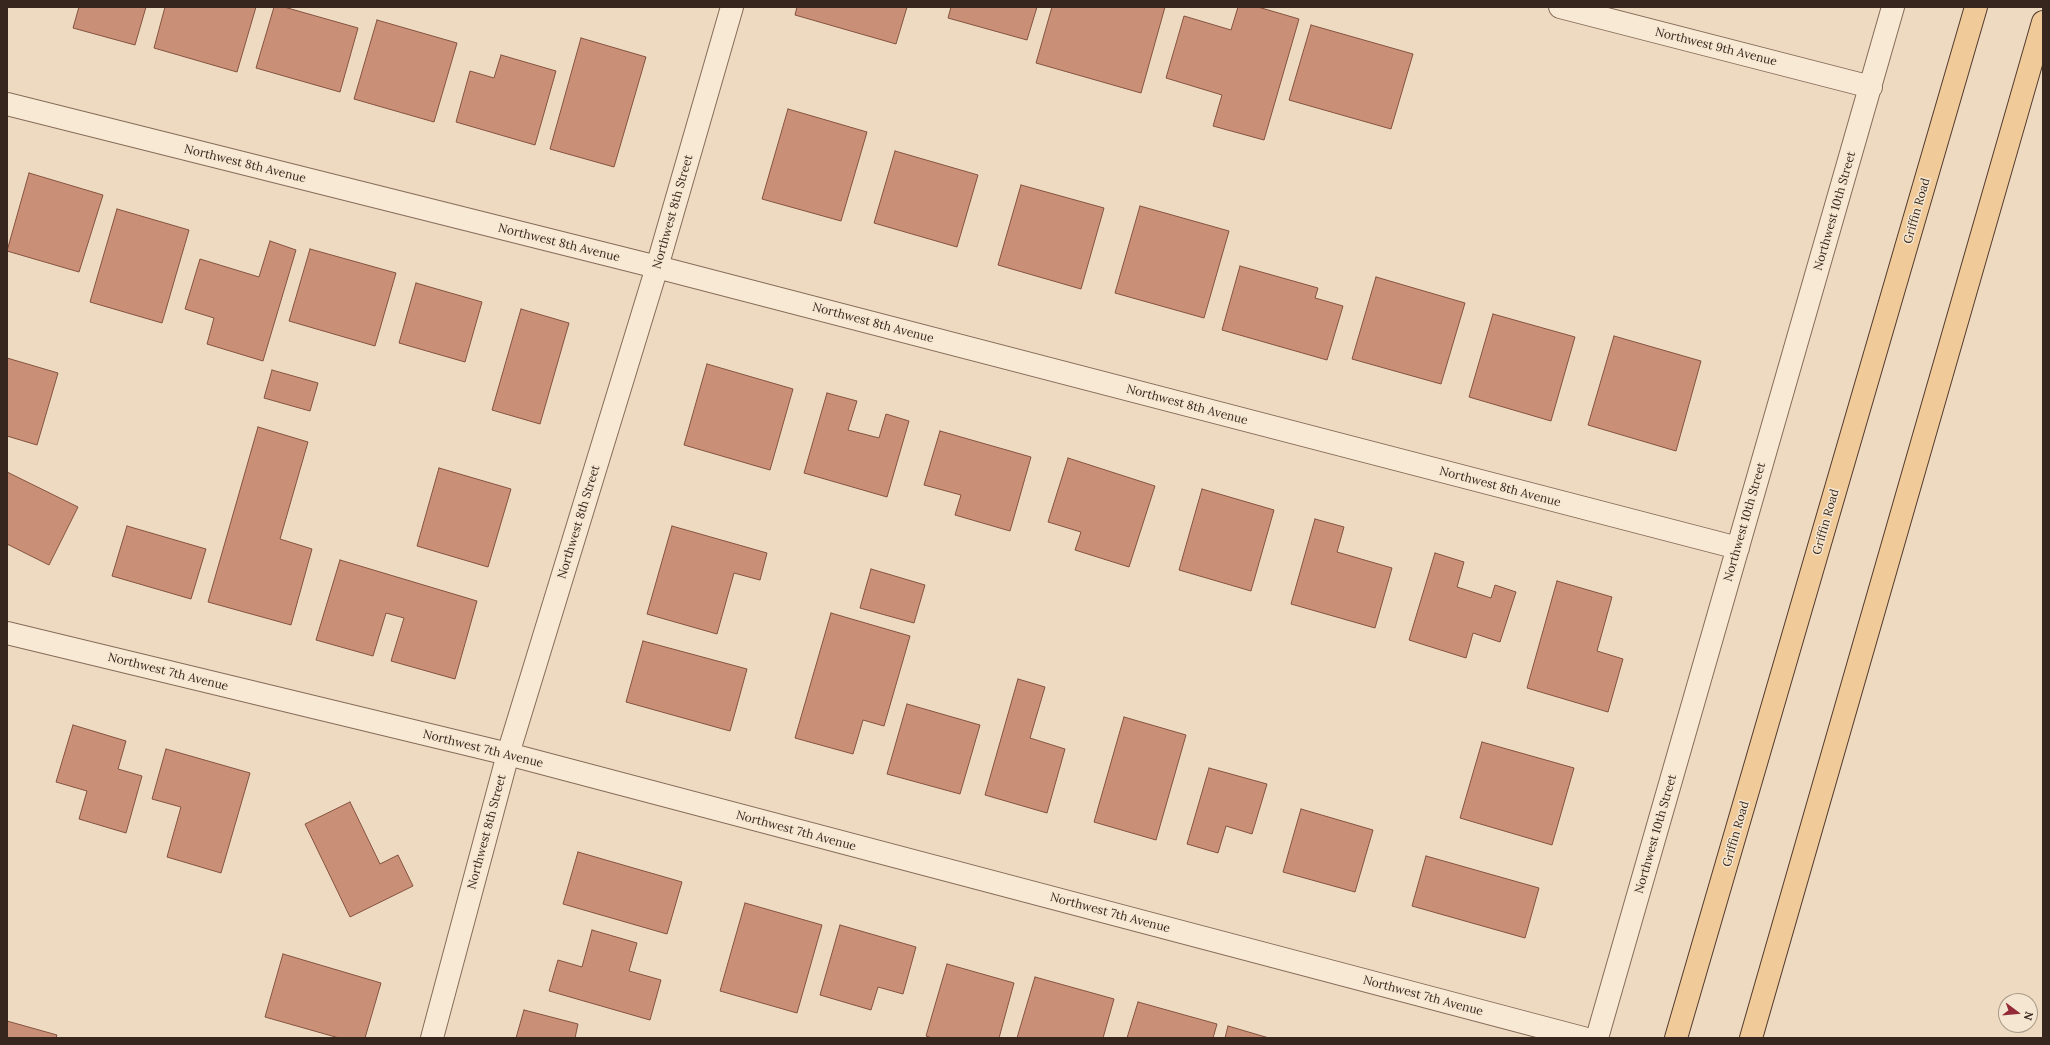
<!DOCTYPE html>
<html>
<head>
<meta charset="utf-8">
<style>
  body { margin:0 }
  #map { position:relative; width:2050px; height:1045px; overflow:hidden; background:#eddac1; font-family:Lora,serif }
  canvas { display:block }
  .frame { position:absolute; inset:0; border:8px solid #36261d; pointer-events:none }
  .north { position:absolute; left:1998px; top:993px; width:40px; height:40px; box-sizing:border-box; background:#f4e6d0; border:1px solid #a89988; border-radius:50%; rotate:106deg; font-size:11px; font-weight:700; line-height:16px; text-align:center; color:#36261d }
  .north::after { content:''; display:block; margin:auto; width:14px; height:18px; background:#942a38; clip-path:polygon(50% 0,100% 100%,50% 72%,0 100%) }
</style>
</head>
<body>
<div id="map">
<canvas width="2050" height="1045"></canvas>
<div class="frame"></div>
<div class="north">N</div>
</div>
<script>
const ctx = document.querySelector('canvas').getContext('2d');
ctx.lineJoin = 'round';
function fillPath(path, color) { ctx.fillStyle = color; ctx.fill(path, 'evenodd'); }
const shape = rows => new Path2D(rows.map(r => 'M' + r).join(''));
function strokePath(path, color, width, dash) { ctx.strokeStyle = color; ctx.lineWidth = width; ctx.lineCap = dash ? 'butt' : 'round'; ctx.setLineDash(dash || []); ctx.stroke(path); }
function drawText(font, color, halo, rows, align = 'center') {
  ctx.font = font + ' Lora,serif'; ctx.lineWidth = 3; ctx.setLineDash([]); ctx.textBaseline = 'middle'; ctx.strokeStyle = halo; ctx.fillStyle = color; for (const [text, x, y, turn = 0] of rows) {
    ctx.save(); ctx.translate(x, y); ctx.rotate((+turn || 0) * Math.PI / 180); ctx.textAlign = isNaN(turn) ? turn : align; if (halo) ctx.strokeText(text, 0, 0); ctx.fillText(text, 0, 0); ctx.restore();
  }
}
const building = shape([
  [79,7,146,7,135,45,73,28,79,7],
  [165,7,256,7,237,72,154,48,165,7],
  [274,7,284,7,358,28,340,92,256,68,274,7],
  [797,7,907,7,896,44,795,15,797,7],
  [951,7,1037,7,1027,40,948,18,951,7],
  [1052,7,1165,7,1141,93,1036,63,1052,7],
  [1238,7,1258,7,1299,19,1264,140,1213,126,1222,95,1166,78,1184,16,1231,30,1238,7],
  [377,20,457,43,434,122,354,99,377,20],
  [1311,25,1413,54,1391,129,1289,100,1311,25],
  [581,38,646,57,614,167,550,149,581,38],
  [501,55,556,71,535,145,456,122,470,71,494,78,501,55],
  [788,109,867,132,841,221,762,199,788,109],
  [895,151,978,175,957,247,874,223,895,151],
  [29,173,103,195,79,272,7,251,29,173],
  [1021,185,1104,208,1081,289,998,265,1021,185],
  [1140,206,1229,231,1204,318,1115,293,1140,206],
  [117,209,189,230,162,323,90,302,117,209],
  [270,241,296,250,263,361,207,344,214,318,185,309,200,259,259,277,270,241],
  [310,249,396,273,375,346,289,321,310,249],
  [1240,266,1318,288,1315,298,1343,306,1327,360,1222,330,1240,266],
  [1376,277,1465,303,1441,384,1352,359,1376,277],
  [416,283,482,302,465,362,399,343,416,283],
  [521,309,569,323,540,424,492,410,521,309],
  [1493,314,1575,337,1551,421,1469,397,1493,314],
  [1614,336,1701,361,1676,451,1588,425,1614,336],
  [7,358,58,373,37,445,7,436,7,358],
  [707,364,793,389,770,470,684,445,707,364],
  [272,370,318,383,310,411,264,398,272,370],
  [827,393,857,401,848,430,879,438,886,414,909,421,887,497,804,473,827,393],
  [258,427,308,442,280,539,312,549,291,625,208,602,258,427],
  [940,431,1031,457,1010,531,955,515,961,495,924,485,940,431],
  [1068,458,1155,486,1129,567,1075,550,1081,532,1048,522,1068,458],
  [439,468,511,489,488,567,417,546,439,468],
  [7,472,78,507,49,565,7,544,7,472],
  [1202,489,1274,510,1251,591,1179,570,1202,489],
  [1315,519,1344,527,1337,552,1392,568,1375,628,1291,604,1315,519],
  [127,526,206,549,191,599,112,576,127,526],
  [672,526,767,553,760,580,734,573,717,634,647,614,672,526],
  [1435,553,1464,562,1457,587,1491,598,1495,585,1516,592,1500,642,1473,633,1466,658,1409,640,1435,553],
  [340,560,477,601,455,679,391,661,404,618,386,613,373,656,316,640,340,560],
  [871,569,925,585,914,623,860,608,871,569],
  [1557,581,1612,597,1597,651,1623,659,1608,712,1527,688,1557,581],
  [831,613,910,636,884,726,863,720,853,754,795,738,831,613],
  [643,641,747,669,730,731,626,702,643,641],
  [1018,679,1045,687,1030,738,1065,749,1047,813,985,795,1018,679],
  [907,704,980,725,960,794,887,774,907,704],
  [1124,717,1186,735,1156,840,1094,822,1124,717],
  [73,725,126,741,118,769,142,776,126,833,79,819,87,791,56,782,73,725],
  [1482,742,1574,768,1552,845,1460,818,1482,742],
  [166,749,250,773,221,873,167,857,181,807,152,799,166,749],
  [1209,768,1267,784,1252,834,1226,826,1218,853,1187,844,1209,768],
  [350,802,380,864,398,855,413,886,350,917,305,824,350,802],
  [1301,809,1373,830,1355,892,1283,872,1301,809],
  [578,852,682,882,667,934,563,904,578,852],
  [1426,856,1539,888,1525,938,1412,906,1426,856],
  [745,903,822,925,797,1013,720,991,745,903],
  [840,925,916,947,903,994,878,987,871,1010,820,995,840,925],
  [592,930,637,943,629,971,661,980,650,1020,549,991,558,960,582,967,592,930],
  [283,954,381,983,365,1038,339,1038,265,1017,283,954],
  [947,964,1014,983,999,1038,932,1038,926,1036,947,964],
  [1035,977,1114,999,1103,1038,1017,1038,1035,977],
  [1138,1002,1217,1024,1213,1038,1127,1038,1138,1002],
  [524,1010,578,1024,575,1038,516,1038,524,1010],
  [7,1021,57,1035,56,1038,7,1038,7,1021],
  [1228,1026,1269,1038,1225,1038,1228,1026]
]);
const street = shape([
  [1560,7,1871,87],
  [7,104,657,267,1738,548],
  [7,633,508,754,1583,1038],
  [432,1038,508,754,657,267,732,7],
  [1597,1038,1893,7]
]);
const primary = shape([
  [1676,1038,1976,7],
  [1751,1038,2043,22]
]);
const streetNames = [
  ["Northwest 9th Avenue",1716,47,14],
  ["Northwest 8th Avenue",245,164,14],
  ["Northwest 10th Street",1835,211,-74],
  ["Griffin Road",1917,211,-74],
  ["Northwest 8th Street",673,212,-74],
  ["Northwest 8th Avenue",559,243,14],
  ["Northwest 8th Avenue",873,323,15],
  ["Northwest 8th Avenue",1187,405,15],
  ["Northwest 8th Avenue",1500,487,15],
  ["Northwest 8th Street",579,522,-73],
  ["Northwest 10th Street",1745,522,-74],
  ["Griffin Road",1826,522,-74],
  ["Northwest 7th Avenue",168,672,14],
  ["Northwest 7th Avenue",483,749,14],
  ["Northwest 7th Avenue",796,831,15],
  ["Northwest 8th Street",487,832,-75],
  ["Northwest 10th Street",1656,834,-74],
  ["Griffin Road",1736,834,-74],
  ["Northwest 7th Avenue",1110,913,15],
  ["Northwest 7th Avenue",1423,996,15]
];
fillPath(building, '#ca9077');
strokePath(building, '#84523f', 1);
strokePath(street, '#866b59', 24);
strokePath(primary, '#533a2d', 24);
strokePath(street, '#f8e9d4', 22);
strokePath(primary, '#f0ca99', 22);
drawText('12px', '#36261d', '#f4e6d0', streetNames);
</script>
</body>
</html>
